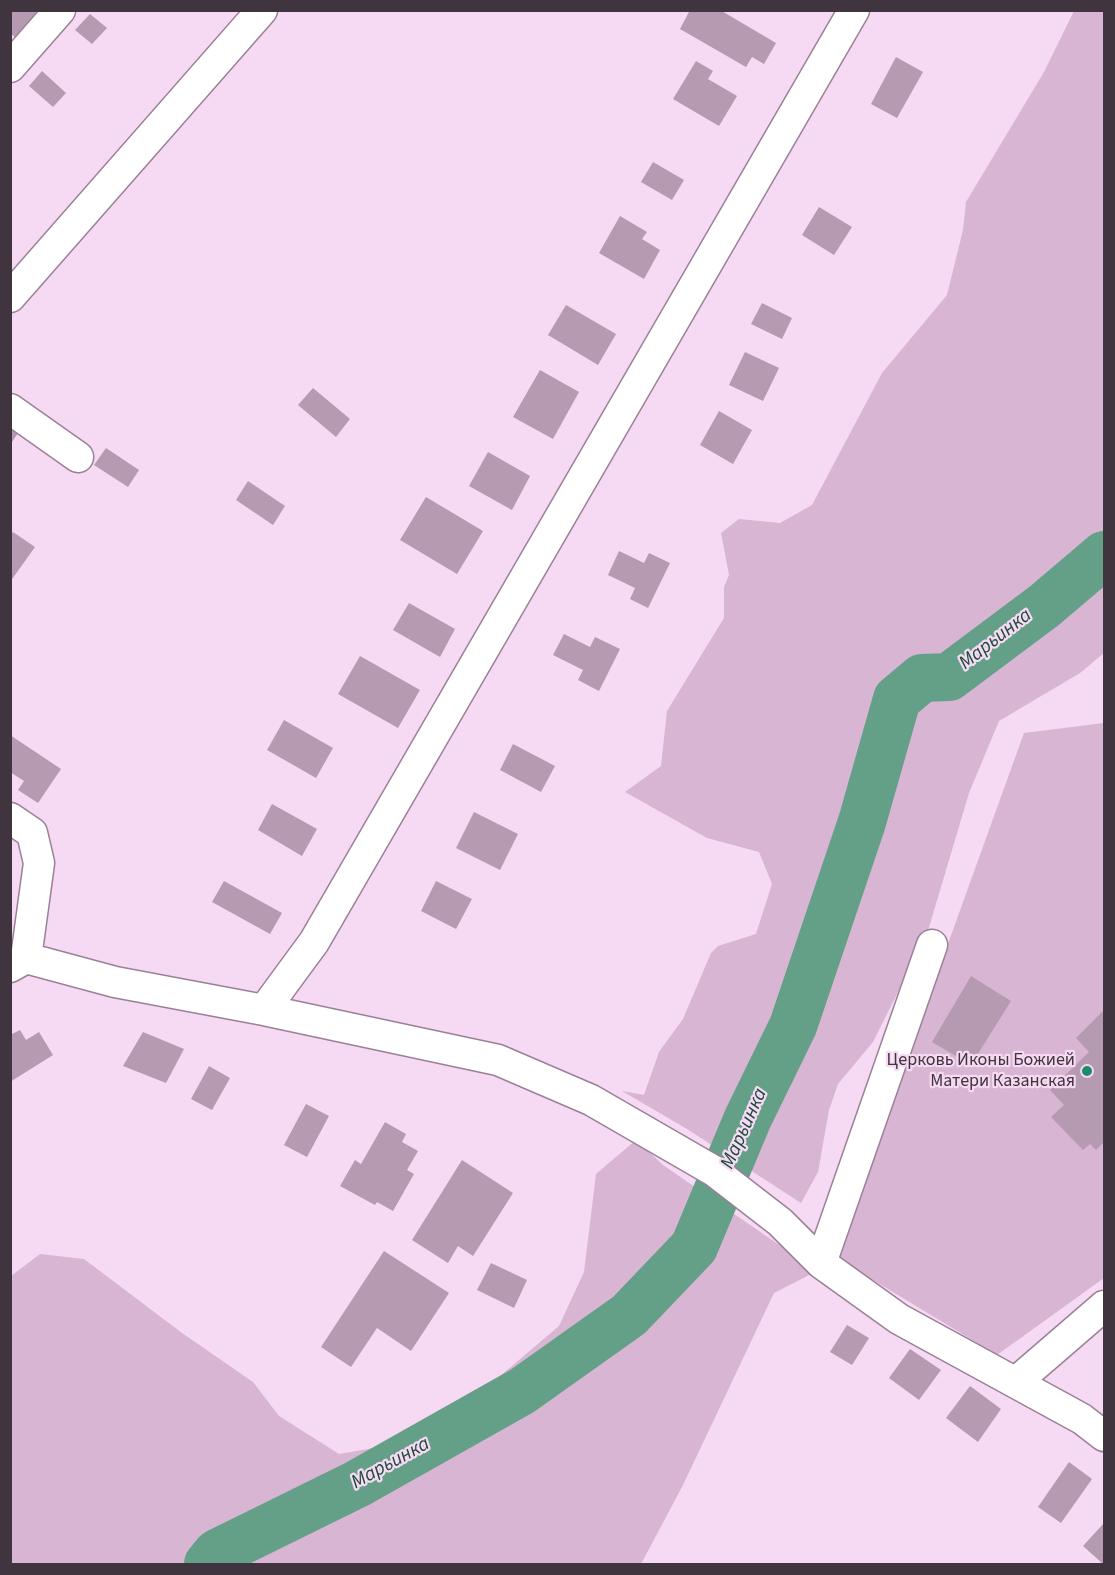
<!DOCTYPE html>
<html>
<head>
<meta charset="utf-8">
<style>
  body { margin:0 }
  #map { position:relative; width:1115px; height:1575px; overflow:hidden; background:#f6d9f2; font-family:"Source Sans 3",sans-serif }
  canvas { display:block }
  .frame { position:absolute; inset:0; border:12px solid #40343e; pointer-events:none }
</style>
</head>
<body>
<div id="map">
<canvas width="1115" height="1575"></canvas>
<div class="frame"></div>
</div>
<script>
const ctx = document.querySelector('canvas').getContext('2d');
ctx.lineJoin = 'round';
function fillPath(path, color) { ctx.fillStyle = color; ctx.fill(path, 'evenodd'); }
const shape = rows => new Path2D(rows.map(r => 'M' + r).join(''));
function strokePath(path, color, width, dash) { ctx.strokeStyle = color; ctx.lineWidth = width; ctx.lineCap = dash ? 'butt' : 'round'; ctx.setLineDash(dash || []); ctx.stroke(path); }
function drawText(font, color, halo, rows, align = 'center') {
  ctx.font = font + ' "Source Sans 3",sans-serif'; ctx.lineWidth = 4.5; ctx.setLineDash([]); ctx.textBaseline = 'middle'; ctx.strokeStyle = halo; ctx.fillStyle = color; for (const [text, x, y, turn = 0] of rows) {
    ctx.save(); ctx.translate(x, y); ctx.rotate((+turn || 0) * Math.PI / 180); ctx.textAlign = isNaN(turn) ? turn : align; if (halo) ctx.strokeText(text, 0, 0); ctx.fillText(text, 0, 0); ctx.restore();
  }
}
const green = shape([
  [1074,11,1104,11,1104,653,1080,673,999,721,969,793,927,934,873,1042,838,1084,829,1110,818,1172,801,1203,687,1129,622,1091,644,1095,659,1052,683,1019,711,953,718,946,756,934,772,884,759,852,707,838,625,792,661,766,667,711,724,618,724,587,729,575,721,533,739,519,780,523,812,505,882,373,947,295,963,230,966,202,1044,72],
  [1104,723,1104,1278,997,1355,835,1257,1024,733],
  [636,1140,663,1165,817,1271,774,1293,683,1485,641,1564,11,1564,11,1276,40,1254,84,1259,182,1333,253,1382,279,1416,339,1454,426,1439,559,1326,584,1272,596,1174]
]);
const river = shape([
  [208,1564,217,1553,357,1484,522,1391,629,1315,694,1247,748,1118,793,1026,862,822,897,699,922,678,949,677,1044,606,1104,555]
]);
const building = shape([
  [10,10,39,10,40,12,16,38,10,33],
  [690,10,720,10,776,43,764,64,752,57,746,67,680,29],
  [90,14,107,28,92,44,75,30],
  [896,57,923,72,897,118,871,104],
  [696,61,713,71,708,79,737,96,719,126,673,99],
  [42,71,66,93,53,107,29,86],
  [653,162,684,180,672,200,641,182],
  [819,207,852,227,834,255,802,235],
  [620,216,647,232,642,239,660,250,644,279,599,253],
  [762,303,792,318,782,339,751,324],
  [566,305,616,334,598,365,548,335],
  [745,352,779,368,763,401,729,385],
  [540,370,579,392,553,439,513,417],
  [313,388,350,419,336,437,298,405],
  [719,411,752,430,733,464,700,445],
  [10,428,18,433,10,445],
  [106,448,139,470,128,487,94,465],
  [488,452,530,476,512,510,469,486],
  [248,481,285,506,273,525,236,500],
  [426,497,483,531,457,574,400,540],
  [13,532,35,547,10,582,10,536],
  [619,551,644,563,649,553,670,563,648,608,630,599,635,588,608,575],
  [409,603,455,629,440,657,393,630],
  [564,634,590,647,595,637,620,649,599,691,578,680,583,670,553,655],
  [360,656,420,690,398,728,338,694],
  [284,720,333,748,316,778,267,750],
  [10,735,61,769,38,803,18,790,24,781,10,772],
  [513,744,555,766,541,792,500,770],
  [272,804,317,829,302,856,258,830],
  [474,812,518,834,500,870,456,848],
  [224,881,282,913,270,934,212,902],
  [436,881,472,899,456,929,421,911],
  [971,976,1011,1001,971,1065,932,1042],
  [1104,1010,1104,1142,1096,1150,1090,1144,1083,1150,1051,1117,1064,1105,1050,1090,1089,1052,1076,1038],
  [20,1030,26,1040,39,1032,53,1055,10,1082,10,1035],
  [143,1032,184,1049,166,1083,123,1066],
  [209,1066,230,1078,212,1110,191,1099],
  [306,1104,329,1116,307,1157,284,1145],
  [385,1122,406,1134,402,1142,418,1151,407,1170,414,1174,393,1211,377,1202,375,1205,340,1186,355,1160,361,1164],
  [462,1160,513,1193,473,1256,458,1246,448,1263,412,1240],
  [384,1251,449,1293,411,1351,377,1328,351,1367,321,1347],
  [491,1263,527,1280,514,1308,477,1290],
  [847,1325,869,1338,852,1365,830,1352],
  [910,1349,941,1370,919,1400,889,1378],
  [970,1386,1001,1409,978,1442,946,1418],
  [1069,1462,1092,1479,1061,1523,1038,1507],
  [1104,1523,1104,1564,1103,1564,1083,1546]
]);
const minor = shape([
  [854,10,314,942,264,1010,498,1060,591,1100,714,1171,780,1222,821,1263,899,1319,1082,1419,1104,1436],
  [10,67,60,10],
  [10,297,262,10],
  [10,409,78,457],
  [10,818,32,833,39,863,26,958],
  [10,967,26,958,115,982,264,1010],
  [821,1263,932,945],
  [1016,1382,1104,1306]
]);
const markers = [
  [1087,1071,6,"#1e8b69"]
];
const poiNames = [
  ["Церковь Иконы Божией",1075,1061],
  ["Матери Казанская",1075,1082]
];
const waterNames = [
  ["Марьинка",996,640,-38],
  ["Марьинка",745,1129,-66],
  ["Марьинка",391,1464,-29]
];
fillPath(green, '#d8b5d2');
strokePath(river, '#649f87', 48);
fillPath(building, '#b59ab1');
strokePath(minor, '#9b8197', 33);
strokePath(minor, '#fff', 30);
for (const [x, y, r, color] of markers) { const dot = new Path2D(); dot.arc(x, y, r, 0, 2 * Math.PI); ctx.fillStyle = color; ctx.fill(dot); strokePath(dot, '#f6d9f2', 2); }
drawText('18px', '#40343e', '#f6d9f2', poiNames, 'right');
drawText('italic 20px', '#1a4b3a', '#f6d9f2', waterNames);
</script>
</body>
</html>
